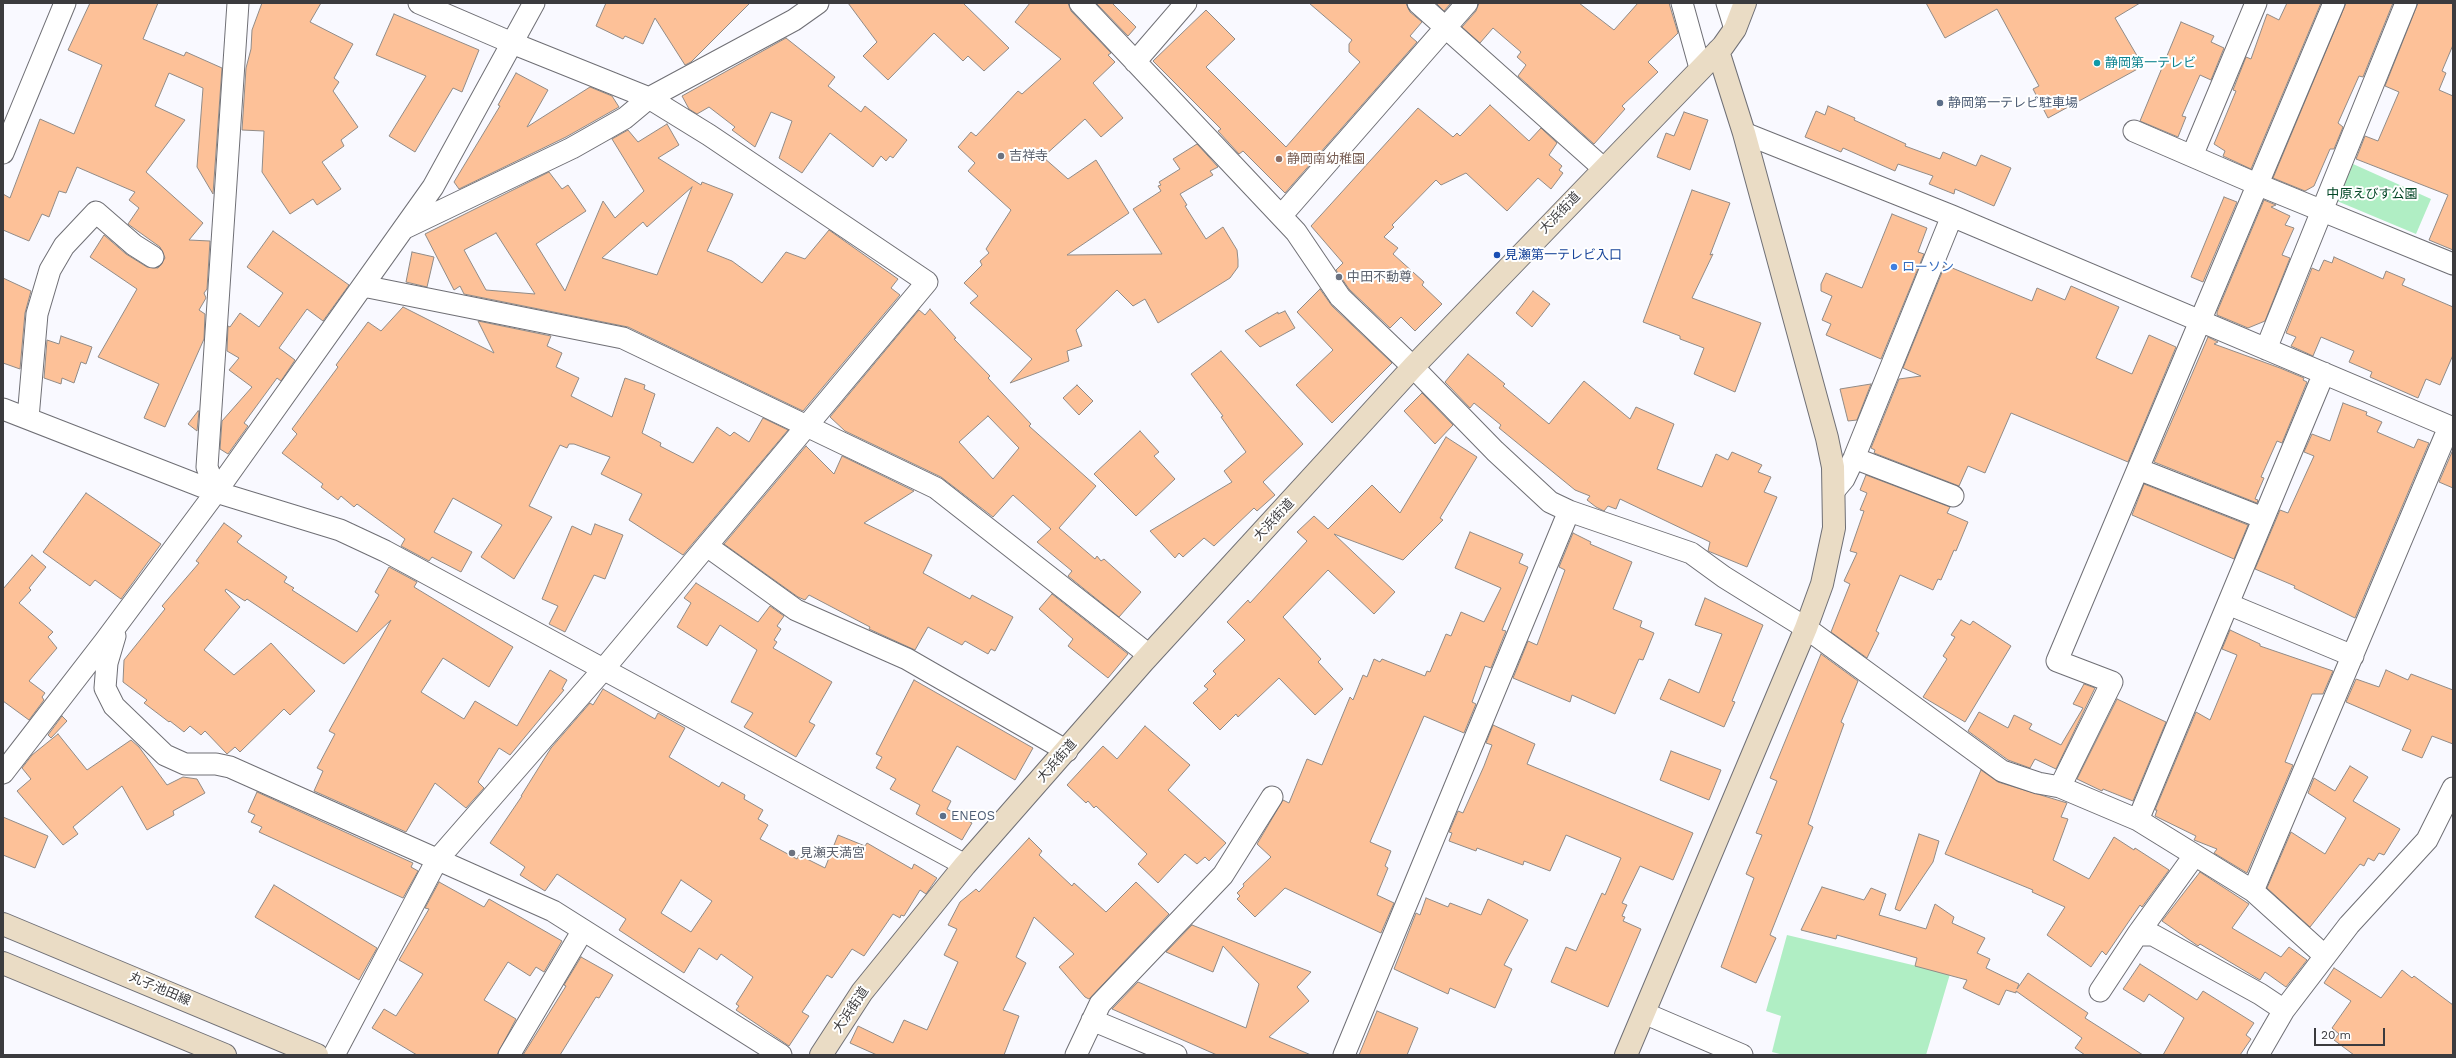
<!DOCTYPE html>
<html>
<head>
<meta charset="utf-8">
<style>
  body { margin:0 }
  #map { position:relative; width:2456px; height:1058px; overflow:hidden; background:#f9f9ff; font-family:"Work Sans",sans-serif }
  canvas { display:block }
  .frame { position:absolute; inset:0; border:4px solid #3b3b3e; pointer-events:none }
  .scale { position:absolute; left:2314px; top:1028px; width:71px; height:18px; box-sizing:border-box; border:2px solid #3b3b3e; border-top:0; padding-left:5px; font-size:12px; line-height:14px; white-space:nowrap; color:#3b3b3e; -webkit-text-stroke:3px #fff; paint-order:stroke }
</style>
</head>
<body>
<div id="map">
<canvas width="2456" height="1058"></canvas>
<div class="frame"></div>
<div class="scale">20 m</div>
</div>
<script>
const ctx = document.querySelector('canvas').getContext('2d');
ctx.lineJoin = 'round';
function fillPath(path, color) { ctx.fillStyle = color; ctx.fill(path, 'evenodd'); }
const shape = rows => new Path2D(rows.map(r => 'M' + r).join(''));
function strokePath(path, color, width, dash) { ctx.strokeStyle = color; ctx.lineWidth = width; ctx.lineCap = dash ? 'butt' : 'round'; ctx.setLineDash(dash || []); ctx.stroke(path); }
function drawText(font, color, halo, rows, align = 'center') {
  ctx.font = font + ' "Work Sans","Noto Sans JP",sans-serif'; ctx.lineWidth = 4; ctx.setLineDash([]); ctx.textBaseline = 'middle'; ctx.strokeStyle = halo; ctx.fillStyle = color; for (const [text, x, y, turn = 0] of rows) {
    ctx.save(); ctx.translate(x, y); ctx.rotate((+turn || 0) * Math.PI / 180); ctx.textAlign = isNaN(turn) ? turn : align; if (halo) ctx.strokeText(text, 0, 0); ctx.fillText(text, 0, 0); ctx.restore();
  }
}
const green = shape([
  [2353,164,2431,199,2416,234,2337,201],
  [1787,935,1950,974,1926,1055,1784,1055,1772,1052,1781,1016,1766,1011]
]);
const building = shape([
  [90,3,158,3,143,39,184,56,186,52,222,68,213,194,197,167,203,88,169,73,155,106,185,120,146,172,203,223,189,240,210,241,207,289,204,293,206,298,199,310,205,314,204,339,165,427,144,418,159,384,98,357,137,289,90,257,104,235,126,254,147,267,158,268,165,258,160,247,128,224,139,208,129,200,135,192,77,167,66,193,59,191,49,217,42,214,29,241,3,230,3,194,10,198,40,119,74,134,102,65,68,50,90,3],
  [262,3,321,3,310,22,353,44,334,78,339,82,333,91,358,127,341,140,344,146,322,162,341,189,317,205,313,199,290,214,262,172,264,131,242,130,246,68,251,49,252,30,262,3],
  [606,3,750,3,691,62,685,65,655,18,643,44,625,36,623,39,596,26,606,3],
  [848,3,963,3,1009,48,984,71,968,56,963,61,934,33,888,80,863,56,877,42,848,3],
  [1030,3,1068,3,1071,11,1111,53,1108,55,1115,62,1093,83,1123,118,1101,137,1085,119,1043,157,1068,179,1096,160,1129,213,1067,255,1162,254,1133,209,1161,191,1158,186,1161,185,1159,182,1180,169,1173,159,1197,144,1218,167,1210,171,1213,175,1180,194,1187,205,1185,206,1206,239,1223,227,1237,250,1238,260,1238,267,1230,278,1158,323,1145,299,1133,306,1117,290,1076,330,1082,346,1067,351,1069,361,1010,383,1032,359,970,303,978,296,964,283,982,265,980,261,989,253,986,249,1011,210,968,171,975,163,958,147,971,132,976,136,1018,91,1022,94,1061,59,1015,22,1030,3],
  [1096,3,1112,3,1136,27,1128,36,1096,3],
  [1309,3,1406,3,1410,12,1422,22,1410,36,1417,42,1285,193,1243,151,1239,154,1218,131,1221,129,1153,61,1206,10,1235,39,1206,67,1286,147,1360,62,1349,52,1349,44,1352,40,1309,3],
  [1436,3,1451,3,1444,11,1436,3],
  [1479,3,1579,3,1614,30,1638,3,1669,3,1678,33,1648,62,1658,72,1622,106,1625,109,1594,144,1518,76,1526,65,1517,57,1521,52,1493,28,1480,43,1462,27,1476,11,1479,3],
  [1926,3,2140,3,2115,18,2143,66,2048,118,2033,89,2039,86,1997,9,1945,38,1926,3],
  [2287,3,2321,3,2251,169,2223,156,2225,151,2214,144,2236,91,2233,90,2246,57,2251,59,2267,14,2279,20,2287,3],
  [2346,3,2393,3,2363,77,2359,76,2338,123,2343,127,2334,149,2330,149,2314,186,2305,191,2273,178,2346,3],
  [2418,3,2453,3,2453,45,2442,71,2446,73,2439,90,2453,96,2453,250,2429,240,2448,195,2356,159,2365,136,2378,141,2399,92,2385,86,2418,3],
  [394,14,479,50,462,92,453,88,415,152,389,136,426,76,376,55,394,14],
  [2181,22,2214,36,2211,42,2224,48,2211,80,2200,75,2182,116,2186,117,2178,137,2140,121,2181,22],
  [786,38,835,77,828,86,861,112,865,106,907,140,893,158,890,156,886,161,881,156,873,167,830,133,802,173,779,158,792,121,771,112,755,147,732,130,735,127,709,107,697,114,689,109,682,96,786,38],
  [516,73,548,90,527,127,590,87,612,96,619,107,566,137,459,189,454,182,500,106,498,105,516,73],
  [1490,105,1529,141,1541,128,1557,143,1549,155,1562,166,1559,170,1563,173,1551,189,1538,178,1507,211,1466,173,1441,185,1436,180,1392,225,1394,227,1384,237,1398,248,1393,254,1424,282,1422,285,1442,304,1415,331,1401,317,1390,328,1349,289,1336,270,1343,263,1311,226,1418,108,1453,137,1457,133,1460,136,1490,105],
  [1828,106,1855,118,1854,120,1906,144,1905,146,1940,159,1943,152,1976,166,1981,155,2011,168,1994,206,1955,189,1954,194,1929,184,1933,176,1898,164,1895,171,1843,148,1841,152,1805,137,1816,111,1825,115,1828,106],
  [1684,112,1708,120,1690,170,1657,157,1666,133,1674,136,1684,112],
  [667,124,679,145,658,158,701,185,702,182,733,194,707,251,732,261,762,283,786,252,805,259,829,230,898,279,891,288,900,295,803,411,628,327,464,294,460,286,454,290,425,234,549,172,562,189,568,185,586,211,536,244,565,291,603,201,615,218,644,191,612,139,628,130,638,142,667,124],
  [692,187,657,275,602,258,643,222,647,227,692,187],
  [496,233,535,294,486,290,464,250,496,233],
  [1692,190,1730,203,1710,255,1713,254,1692,298,1761,323,1735,392,1694,374,1704,348,1680,339,1680,336,1643,322,1692,190],
  [2224,197,2237,202,2203,282,2191,277,2224,197],
  [2264,200,2276,205,2271,207,2290,216,2285,225,2294,228,2282,255,2290,258,2265,321,2248,328,2217,315,2217,312,2264,200],
  [1892,214,1927,228,1918,252,1924,254,1881,359,1826,335,1831,324,1822,320,1832,296,1821,291,1821,284,1826,273,1862,288,1892,214],
  [273,231,349,285,323,321,307,309,279,348,295,360,281,381,277,378,244,423,248,426,228,454,220,449,222,421,252,387,229,370,239,358,227,351,228,326,230,327,240,313,259,327,283,293,247,267,273,231],
  [412,252,434,257,427,287,406,282,412,252],
  [2334,257,2383,279,2386,271,2405,279,2402,285,2453,307,2453,355,2440,385,2426,379,2418,398,2370,377,2372,372,2349,362,2354,351,2321,337,2313,356,2291,346,2296,337,2286,333,2312,268,2319,271,2324,260,2332,263,2334,257],
  [1945,265,2032,301,2037,288,2065,300,2071,286,2119,307,2096,358,2132,374,2149,335,2176,347,2128,462,2011,413,1985,473,1968,466,1959,486,1874,453,1875,450,1871,448,1899,379,1921,376,1903,368,1945,265],
  [3,278,31,291,25,313,20,369,3,363,3,278],
  [1320,289,1332,306,1392,363,1332,423,1296,385,1333,350,1297,312,1320,289],
  [1533,291,1550,304,1532,327,1516,313,1533,291],
  [403,307,494,353,478,321,551,336,547,346,562,353,556,367,579,378,571,396,612,417,625,378,645,385,644,389,655,394,642,433,661,443,660,446,693,463,717,427,730,436,734,432,749,442,763,418,788,430,683,555,629,520,642,494,601,474,610,457,574,444,569,444,567,448,560,445,529,506,552,517,514,579,481,557,502,525,453,498,434,532,472,552,461,572,432,557,429,561,401,546,405,539,357,504,354,507,341,496,338,500,321,487,323,484,282,453,297,434,292,429,338,367,336,365,368,322,381,331,403,307],
  [930,309,956,338,954,339,990,376,988,378,1031,424,1029,426,1096,486,1059,528,1095,559,1097,556,1101,561,1104,559,1141,592,1119,617,1068,576,1072,571,1037,542,1051,529,1013,495,993,517,941,477,845,431,830,417,919,310,925,315,930,309],
  [988,416,1019,448,993,479,959,442,988,416],
  [1285,311,1295,328,1260,347,1245,331,1278,312,1278,314,1285,311],
  [61,336,92,347,86,364,81,362,74,383,62,378,61,384,44,378,47,340,59,344,61,336],
  [2208,337,2218,342,2214,344,2280,368,2304,378,2303,380,2307,382,2282,443,2277,441,2261,477,2264,478,2255,499,2258,500,2257,503,2154,462,2208,337],
  [1221,351,1303,444,1263,482,1275,495,1257,511,1254,508,1214,546,1204,538,1183,557,1179,553,1175,558,1150,531,1232,482,1224,471,1246,452,1221,417,1223,416,1191,374,1221,351],
  [1468,354,1505,384,1503,386,1549,424,1584,381,1630,419,1636,407,1674,424,1657,469,1702,487,1716,454,1728,460,1732,452,1762,465,1758,472,1771,477,1764,492,1777,497,1747,567,1708,551,1710,542,1620,499,1616,509,1608,506,1604,511,1596,507,1587,500,1590,496,1575,490,1499,428,1501,425,1474,403,1470,408,1445,382,1468,354],
  [1871,384,1857,420,1848,421,1840,389,1871,384],
  [1077,385,1093,401,1079,415,1063,398,1077,385],
  [1422,393,1453,425,1435,444,1404,411,1422,393],
  [2343,403,2367,412,2366,415,2382,422,2377,432,2414,448,2418,439,2429,443,2355,618,2294,588,2295,586,2255,569,2280,510,2288,513,2314,456,2304,452,2312,434,2330,441,2343,403],
  [198,411,199,411,197,431,188,424,198,411],
  [1140,431,1159,452,1154,456,1175,479,1136,516,1094,474,1140,431],
  [1446,437,1477,457,1440,518,1443,520,1403,560,1334,534,1395,592,1374,614,1328,570,1283,617,1321,659,1318,662,1343,689,1315,715,1279,678,1238,717,1236,714,1220,730,1193,703,1208,689,1204,686,1216,674,1213,671,1245,640,1227,622,1248,600,1250,603,1307,541,1297,532,1314,516,1328,529,1372,485,1400,513,1446,437],
  [806,446,834,474,842,456,914,491,864,523,932,555,923,573,970,599,972,595,1013,617,995,651,991,649,988,654,965,641,962,645,928,627,915,650,869,629,870,627,809,595,805,600,798,597,724,544,806,446],
  [2452,452,2453,452,2453,488,2439,482,2452,452],
  [1866,475,1950,507,1947,513,1968,522,1956,551,1954,550,1941,580,1938,579,1933,590,1900,575,1876,631,1879,633,1867,658,1831,632,1850,584,1844,581,1857,553,1850,551,1864,511,1860,510,1867,493,1860,490,1866,475],
  [2144,484,2248,525,2234,559,2132,515,2144,484],
  [86,493,161,544,121,599,95,580,90,586,43,552,86,493],
  [224,523,242,536,237,542,242,546,287,577,284,582,294,588,292,590,357,632,379,595,375,592,389,567,417,582,414,587,513,647,489,687,443,658,421,692,464,719,475,701,517,726,550,670,567,680,562,689,564,690,510,755,499,748,478,782,484,788,466,808,435,783,406,832,314,791,323,771,317,768,335,734,329,731,391,620,344,664,247,599,245,601,226,589,225,591,240,607,204,650,234,675,271,643,315,691,290,715,284,709,240,752,235,747,227,754,205,731,201,735,190,726,184,732,170,721,169,722,144,703,147,700,123,682,124,660,165,609,162,606,199,563,196,561,224,523],
  [595,524,623,535,605,579,594,575,565,632,549,624,558,606,542,599,572,526,591,535,595,524],
  [1470,532,1523,554,1519,563,1528,567,1502,630,1506,631,1491,668,1485,666,1472,702,1476,704,1464,733,1424,716,1370,842,1391,851,1385,866,1388,868,1377,895,1394,903,1381,933,1285,888,1255,917,1237,899,1240,896,1237,893,1244,886,1243,884,1271,857,1257,844,1283,800,1289,803,1307,759,1322,765,1350,697,1353,700,1363,675,1367,677,1374,659,1380,662,1382,659,1425,676,1427,671,1430,672,1446,634,1451,636,1461,612,1484,622,1501,588,1455,568,1470,532],
  [1573,533,1591,542,1590,544,1632,562,1613,609,1642,621,1640,627,1654,633,1643,660,1639,659,1615,714,1572,695,1570,702,1513,678,1528,641,1537,645,1565,570,1559,567,1573,533],
  [32,555,46,567,29,588,31,590,19,603,53,632,48,637,57,648,29,681,45,693,42,697,44,700,29,720,3,701,3,589,32,555],
  [696,583,758,622,770,606,784,616,777,626,781,629,774,640,777,642,773,648,832,682,809,722,815,725,796,757,744,727,753,713,731,702,757,650,720,625,707,646,677,627,691,603,684,598,696,583],
  [1052,594,1128,654,1108,678,1068,646,1073,639,1039,609,1052,594],
  [1705,598,1763,625,1732,701,1735,702,1724,727,1660,699,1669,679,1699,693,1722,634,1695,625,1705,598],
  [1961,620,1970,625,1973,621,2011,646,1965,722,1923,697,1947,659,1943,656,1955,637,1951,635,1961,620],
  [2230,630,2260,644,2260,646,2333,671,2323,694,2312,694,2285,762,2293,765,2247,873,2214,853,2217,849,2194,840,2196,836,2155,816,2157,810,2155,810,2196,712,2210,720,2237,655,2222,649,2230,630],
  [1821,654,1858,681,1841,722,1844,724,1808,824,1813,827,1770,935,1776,938,1756,983,1721,967,1754,878,1746,874,1762,835,1756,833,1777,781,1770,778,1821,654],
  [2386,670,2408,680,2411,674,2453,690,2453,744,2432,736,2422,758,2402,750,2411,730,2346,702,2356,679,2379,687,2386,670],
  [914,680,1033,748,1015,780,957,746,932,791,951,801,947,809,972,823,962,840,916,814,920,805,890,789,896,779,876,768,882,757,876,754,914,680],
  [2084,684,2095,688,2056,769,2035,759,2030,768,2008,760,1968,731,1979,712,2008,728,2014,715,2032,724,2029,729,2061,745,2083,708,2073,704,2084,684],
  [603,689,655,719,658,713,685,728,669,757,719,787,722,782,745,795,744,799,763,810,758,819,768,825,760,839,797,859,799,855,825,868,838,835,865,846,867,843,912,869,914,864,937,878,926,894,920,890,904,916,901,915,900,918,893,914,864,956,852,949,832,978,827,975,802,1012,809,1016,789,1046,736,1010,739,1006,736,1004,753,977,721,954,717,960,699,948,684,973,619,930,626,919,557,874,545,891,520,875,525,867,490,843,522,796,521,796,551,748,590,703,593,705,603,689],
  [681,880,712,901,691,932,661,913,681,880],
  [2117,699,2166,722,2133,801,2103,789,2102,791,2077,779,2117,699],
  [62,716,67,721,51,738,48,735,62,716],
  [1493,725,1535,744,1527,764,1693,833,1673,880,1640,866,1622,903,1627,905,1622,916,1625,917,1623,921,1641,929,1608,1007,1551,982,1566,947,1576,951,1602,893,1605,895,1621,858,1566,835,1550,871,1524,861,1523,865,1477,848,1476,851,1449,841,1452,833,1449,832,1458,811,1463,813,1484,766,1492,745,1486,743,1493,725],
  [1145,726,1190,765,1168,790,1226,843,1209,861,1205,857,1197,864,1185,854,1158,883,1138,864,1147,854,1096,806,1094,808,1088,801,1086,803,1067,785,1103,746,1117,759,1145,726],
  [58,734,87,770,131,740,139,747,167,785,183,777,197,779,205,793,173,811,174,815,147,830,122,786,73,827,78,834,63,845,17,791,31,779,22,768,32,755,58,734],
  [1671,751,1721,770,1709,800,1660,780,1671,751],
  [2350,766,2368,777,2353,801,2400,829,2384,855,2379,853,2374,861,2368,858,2364,866,2360,864,2310,927,2267,888,2291,832,2325,854,2346,818,2308,793,2314,778,2335,791,2350,766],
  [1981,770,1998,782,2067,803,2061,817,2068,819,2053,860,2089,879,2114,837,2134,850,2135,848,2169,870,2142,907,2140,905,2106,955,2102,951,2091,967,2047,935,2065,907,2032,892,2033,890,1945,854,1981,770],
  [257,792,413,863,411,867,418,871,403,898,259,832,262,827,251,822,255,815,248,812,257,792],
  [3,817,48,836,35,868,3,855,3,817],
  [1919,834,1939,841,1933,862,1900,911,1895,909,1919,834],
  [1029,838,1042,851,1039,855,1072,886,1074,883,1106,912,1136,882,1169,914,1089,999,1085,997,1059,967,1074,954,1034,917,1016,957,1026,963,1003,1010,1019,1016,1004,1055,877,1055,850,1043,858,1026,893,1043,904,1020,927,1030,958,962,944,955,957,929,948,925,960,902,976,889,979,892,1029,838],
  [2200,872,2249,904,2232,928,2281,957,2289,947,2307,960,2286,987,2265,972,2260,980,2200,944,2198,946,2162,921,2200,872],
  [439,882,484,907,489,899,562,941,544,972,536,967,530,976,508,962,484,1000,516,1019,497,1055,417,1055,372,1028,384,1009,396,1016,423,974,399,960,429,909,425,908,439,882],
  [274,885,377,948,359,980,255,917,274,885],
  [1822,887,1864,900,1871,888,1886,894,1879,915,1926,929,1935,904,1954,917,1952,923,1985,938,1977,953,1990,959,1986,968,2019,984,2017,989,2028,973,2088,1013,2085,1018,2143,1055,2085,1055,2075,1048,2082,1038,2016,991,2016,993,2006,990,1999,1005,1963,988,1967,980,1915,966,1917,958,1837,935,1836,939,1801,930,1822,887],
  [1426,898,1448,907,1450,903,1481,915,1488,899,1528,920,1504,965,1512,969,1495,1008,1450,988,1448,994,1394,969,1416,913,1420,915,1426,898],
  [1192,925,1311,972,1297,987,1309,1001,1269,1037,1311,1055,1217,1055,1112,1009,1138,982,1246,1028,1259,984,1223,946,1213,972,1166,952,1192,925],
  [581,957,613,975,599,998,596,997,560,1055,523,1055,566,986,564,985,581,957],
  [2140,964,2197,1000,2203,991,2254,1023,2246,1035,2251,1039,2240,1055,2163,1055,2184,1018,2149,994,2144,1002,2123,989,2140,964],
  [2334,968,2381,998,2402,970,2412,978,2414,976,2453,1005,2453,1055,2354,1055,2334,1040,2339,1034,2332,1028,2351,1001,2324,983,2334,968],
  [1377,1011,1418,1028,1407,1055,1359,1055,1377,1011]
]);
const street = shape([
  [1080,3,1296,232,1340,297,1413,367,1495,451,1550,502,1569,511,1691,553,1724,577,1806,628,2002,771,2038,783,2060,787,2138,820,2253,891,2325,956],
  [1418,3,1603,168],
  [1682,3,1700,68],
  [1727,3,1735,29],
  [1135,62,1186,3],
  [2134,131,2259,185,2453,264],
  [1744,133,1952,216,2453,428],
  [3,153,65,3],
  [2192,156,2256,3],
  [1281,216,1467,3],
  [405,228,572,148,625,118,649,98,794,20,818,3],
  [363,286,623,338,936,488,1149,655],
  [2266,349,2406,3],
  [3,409,216,492,340,530,385,551,965,865],
  [28,418,37,314,50,270,64,246,96,212,134,245,153,257],
  [1854,458,1953,496],
  [2138,469,2263,518],
  [1834,491,1844,479,1854,458,1952,216],
  [216,492,207,467,238,3],
  [707,546,796,610,907,659,1067,751],
  [2228,604,2353,656],
  [115,636,107,663,105,688,114,706,165,755,185,764,216,764,230,767,553,911,781,1055],
  [3,773,105,641,216,492,433,187,534,3],
  [2060,787,2112,682,2057,661,2334,3],
  [2138,820,2324,373],
  [2253,891,2449,427],
  [2137,935,2194,856],
  [2100,991,2137,935,2153,935,2260,994,2284,1010],
  [1644,1013,1742,1055],
  [1092,1020,1176,1055],
  [334,1055,437,860,602,671,927,282,709,135,649,98,512,43,419,3],
  [509,1055,583,930],
  [1076,1055,1100,1004,1223,875,1272,797],
  [1344,1055,1569,511],
  [2258,1055,2284,1010,2349,925,2427,840,2453,788]
]);
const secondary = shape([
  [3,924,317,1055],
  [3,963,225,1055],
  [821,1055,862,992,965,865,1143,662,1413,367,1723,46,1735,29,1745,3],
  [1626,1055,1806,628,1822,584,1834,528,1833,467,1827,438,1744,133,1718,51]
]);
const markers = [
  [2097,63,4,"#0f9aa8"],
  [1940,103,4,"#5c6f8a"],
  [1001,156,4,"#6b7280"],
  [1279,159,4,"#8d6e63"],
  [1497,255,4,"#1a4fb4"],
  [1894,267,4,"#3f7fe0"],
  [1339,277,4,"#6b7280"],
  [943,816,4,"#5c6f8a"],
  [792,853,4,"#6b7280"]
];
const cultureNames = [
  ["静岡第一テレビ",2105,63]
];
const serviceNames = [
  ["静岡第一テレビ駐車場",1948,103],
  ["ENEOS",951,816]
];
const worshipNames = [
  ["吉祥寺",1009,156],
  ["中田不動尊",1347,277],
  ["見瀬天満宮",800,853]
];
const educationNames = [
  ["静岡南幼稚園",1287,159]
];
const parkNames = [
  ["中原えびす公園",2372,194]
];
const streetNames = [
  ["大浜街道",1560,213,-46],
  ["大浜街道",1274,520,-47],
  ["大浜街道",1057,761,-49],
  ["丸子池田線",160,989,23],
  ["大浜街道",851,1010,-56]
];
const transitNames = [
  ["見瀬第一テレビ入口",1505,255]
];
const shopNames = [
  ["ローソン",1902,267]
];
fillPath(green, '#b0eec4');
fillPath(building, '#fdc198');
strokePath(building, '#918b87', 1);
strokePath(street, '#6f6f75', 23);
strokePath(secondary, '#6f6f75', 24);
strokePath(street, '#fff', 21);
strokePath(secondary, '#eadcc5', 22);
for (const [x, y, r, color] of markers) { const dot = new Path2D(); dot.arc(x, y, r, 0, 2 * Math.PI); ctx.fillStyle = color; ctx.fill(dot); strokePath(dot, '#fff', 1.5); }
drawText('13px', '#0d838f', '#fff', cultureNames, 'left');
drawText('13px', '#4e5e75', '#fff', serviceNames, 'left');
drawText('13px', '#5b616d', '#fff', worshipNames, 'left');
drawText('13px', '#785e54', '#fff', educationNames, 'left');
drawText('13px', '#014524', '#fff', parkNames);
drawText('13px', '#3b3b3e', '#fff', streetNames);
drawText('13px', '#164399', '#fff', transitNames, 'left');
drawText('13px', '#366cbe', '#fff', shopNames, 'left');
</script>
</body>
</html>
